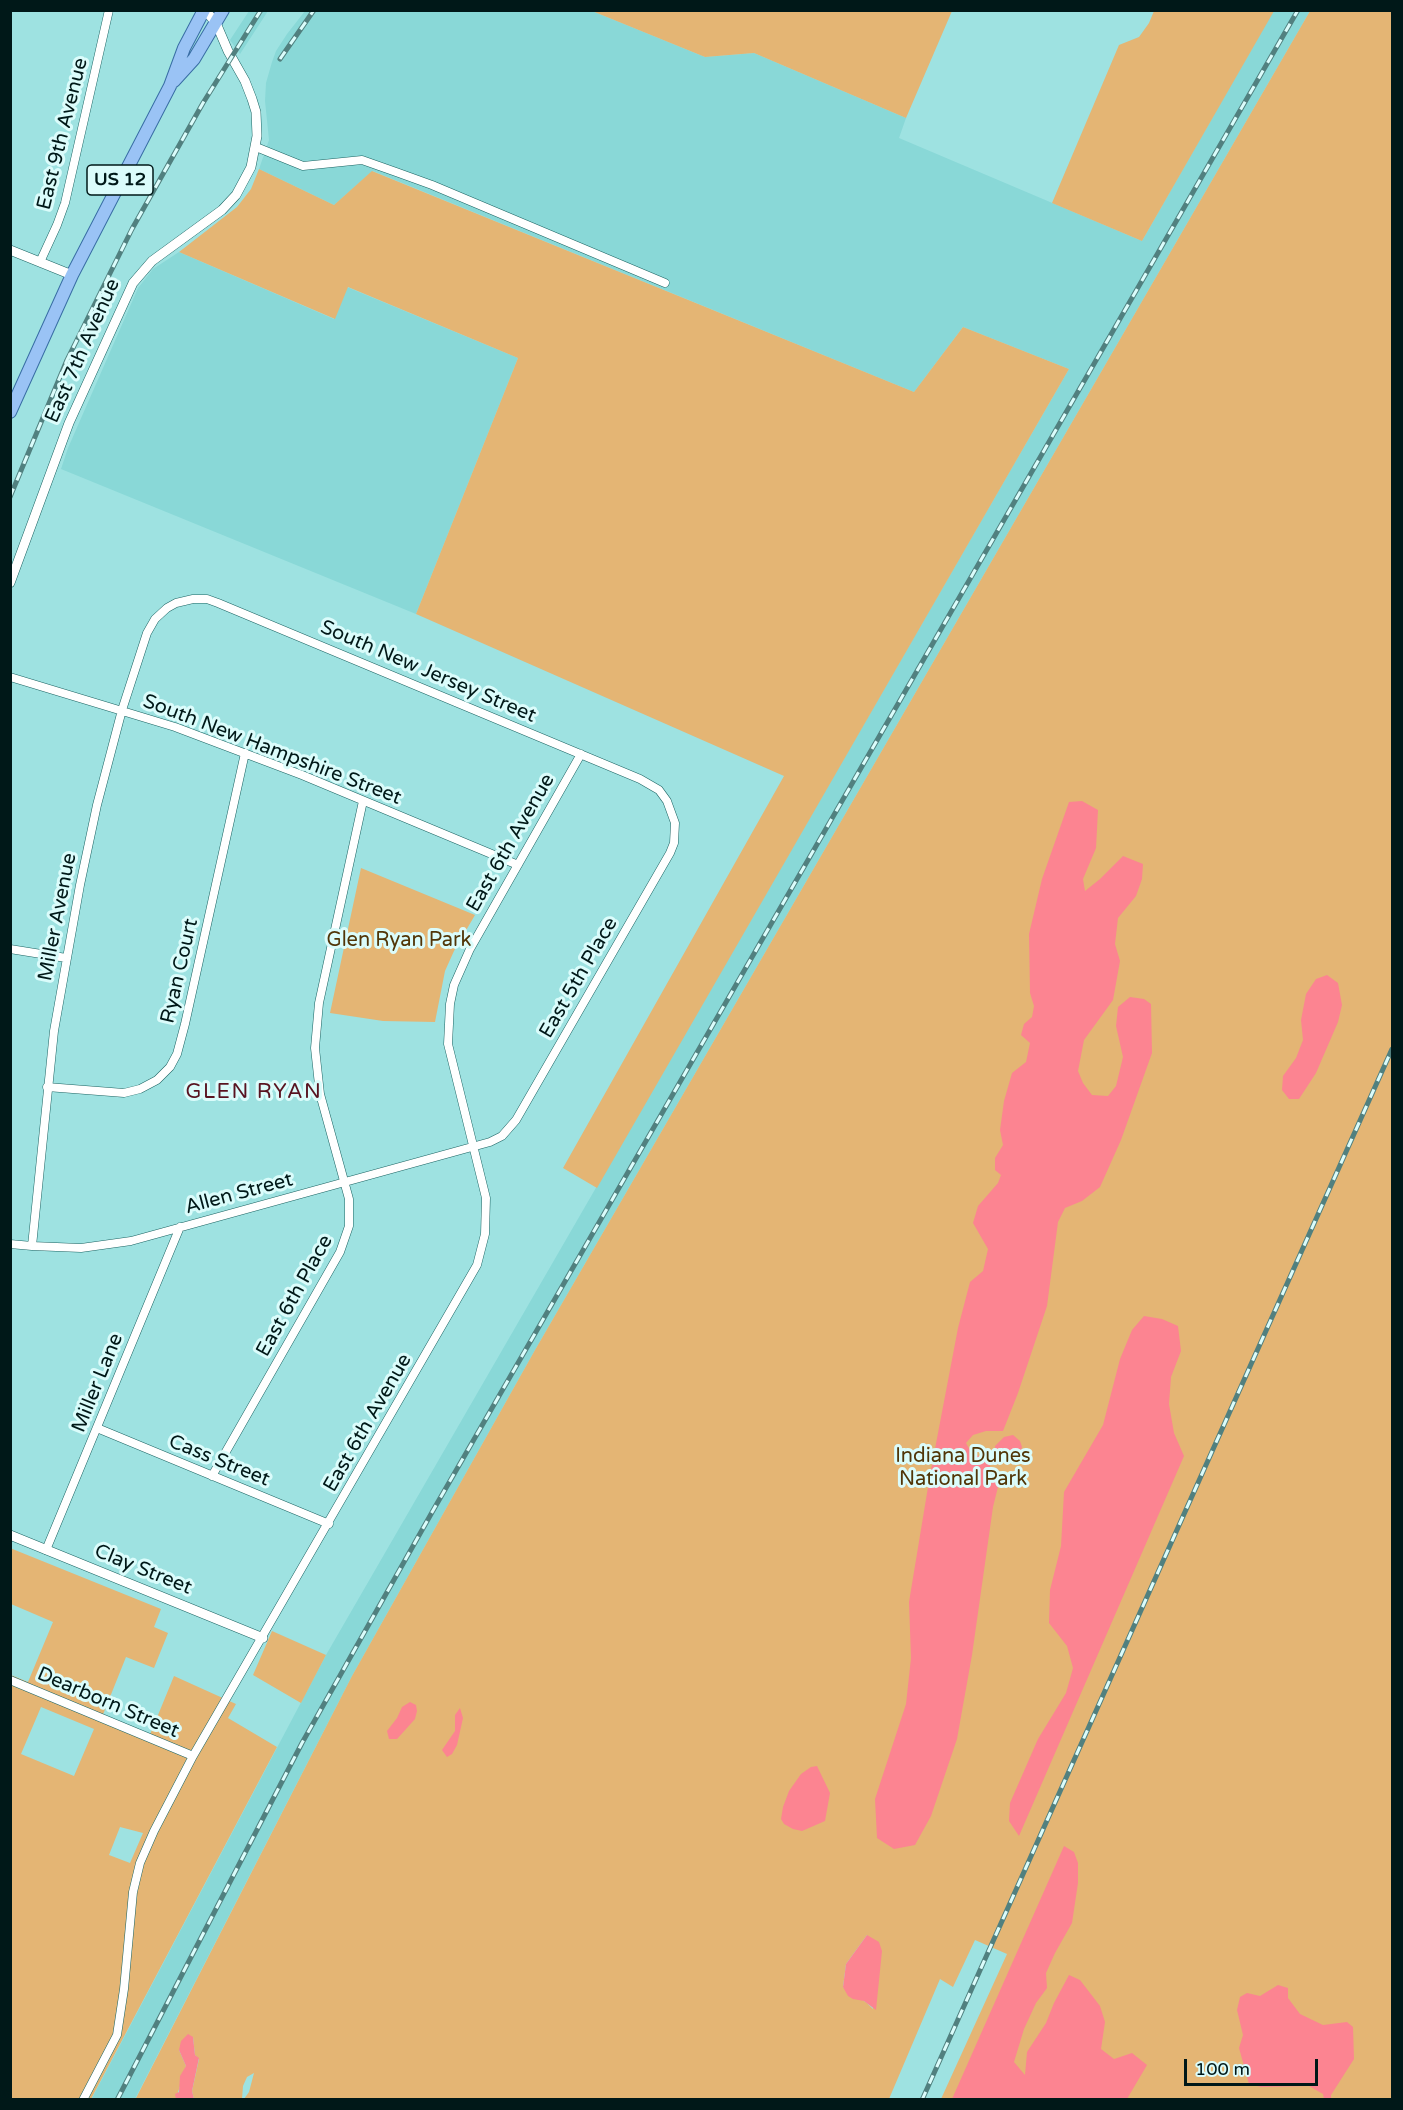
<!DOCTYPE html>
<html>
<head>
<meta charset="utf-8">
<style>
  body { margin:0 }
  #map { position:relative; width:1403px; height:2110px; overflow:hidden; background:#9ee2e1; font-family:"Varela Round",sans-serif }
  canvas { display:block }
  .frame { position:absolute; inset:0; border:12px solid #001818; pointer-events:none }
  .scale { position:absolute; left:1184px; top:2059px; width:134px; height:27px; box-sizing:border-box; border:3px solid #001818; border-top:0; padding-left:8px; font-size:18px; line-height:21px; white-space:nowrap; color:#001818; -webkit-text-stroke:4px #dbfcfb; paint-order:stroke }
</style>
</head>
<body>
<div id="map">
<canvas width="1403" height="2110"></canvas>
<div class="frame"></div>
<div class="scale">100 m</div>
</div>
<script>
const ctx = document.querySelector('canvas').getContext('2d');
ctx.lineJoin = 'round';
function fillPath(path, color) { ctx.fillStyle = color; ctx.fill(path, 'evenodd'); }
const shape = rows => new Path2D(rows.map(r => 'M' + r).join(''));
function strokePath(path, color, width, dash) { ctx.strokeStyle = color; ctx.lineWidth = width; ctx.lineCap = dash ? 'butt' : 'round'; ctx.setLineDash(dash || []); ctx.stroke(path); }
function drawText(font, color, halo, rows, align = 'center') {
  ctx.font = font + ' "Varela Round",sans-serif'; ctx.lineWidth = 6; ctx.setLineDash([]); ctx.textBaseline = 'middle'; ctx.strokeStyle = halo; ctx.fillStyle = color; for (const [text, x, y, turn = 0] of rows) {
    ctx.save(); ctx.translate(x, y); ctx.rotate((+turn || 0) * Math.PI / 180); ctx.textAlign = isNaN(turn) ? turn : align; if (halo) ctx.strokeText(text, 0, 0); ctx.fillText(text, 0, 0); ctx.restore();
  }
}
const built = shape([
  [249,11,268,11,240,54,230,40],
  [305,11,592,11,705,57,754,53,906,118,899,138,1142,241,1273,11,1310,11,535,1350,352,1676,135,2099,91,2100,326,1655,1069,369,963,327,914,392,373,171,334,205,259,169,269,140,265,101,266,83,272,62,276,51,287,34],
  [179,252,334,319,347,287,518,358,416,614,61,469,68,448,138,288,153,269]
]);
const green = shape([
  [592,11,952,11,906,118,754,53,705,57],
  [1154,11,1274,11,1142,241,1052,203,1119,45,1139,37,1149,23],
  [1310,11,1392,11,1392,2099,941,2099,1007,1954,975,1940,953,1987,940,1979,889,2099,244,2099,249,2092,254,2073,247,2077,243,2086,242,2099,194,2099,192,2091,199,2059,195,2055,193,2037,179,2050,186,2066,176,2099,135,2100,352,1676,535,1350],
  [867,1935,873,2009,867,2003,843,1987,846,1964],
  [259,169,334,205,372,171,914,392,963,327,1069,369,597,1188,563,1168,784,776,416,614,518,358,348,287,335,319,179,252,237,207,251,189],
  [361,868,475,915,454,951,445,971,435,1022,383,1021,330,1013],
  [10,1548,161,1609,154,1627,168,1633,154,1668,126,1657,102,1717,149,1737,174,1676,236,1704,228,1718,277,1747,91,2099,11,2099,11,1675,28,1682,53,1622,11,1604],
  [41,1707,94,1729,74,1776,21,1754],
  [120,1827,143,1833,130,1863,109,1855],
  [272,1631,326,1655,301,1703,253,1675]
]);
const water = shape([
  [1082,801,1098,810,1096,848,1083,879,1085,891,1100,879,1123,856,1143,864,1142,879,1136,896,1118,918,1115,944,1120,961,1113,1000,1084,1040,1078,1071,1083,1083,1092,1095,1108,1096,1116,1086,1123,1057,1116,1026,1118,1007,1130,997,1144,999,1151,1004,1152,1053,1121,1140,1100,1187,1082,1201,1065,1208,1058,1222,1047,1306,1018,1393,1003,1431,986,1431,973,1435,966,1443,971,1452,988,1461,998,1487,993,1507,972,1655,957,1739,931,1816,915,1845,894,1849,877,1838,875,1799,906,1704,911,1658,909,1602,930,1475,958,1328,970,1282,983,1271,988,1249,973,1223,978,1206,998,1183,1001,1175,995,1170,995,1158,1003,1145,1000,1130,1004,1101,1012,1073,1026,1062,1030,1043,1021,1035,1024,1024,1032,1017,1034,1006,1030,993,1029,934,1042,879,1069,802],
  [1327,975,1338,983,1342,1005,1338,1022,1316,1073,1299,1099,1289,1099,1282,1090,1283,1076,1296,1058,1303,1040,1301,1020,1306,994,1316,979],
  [1144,1316,1162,1319,1178,1326,1181,1351,1171,1377,1169,1404,1174,1433,1184,1456,1019,1836,1009,1821,1010,1803,1038,1739,1066,1693,1073,1668,1067,1646,1049,1623,1050,1590,1061,1546,1064,1492,1103,1425,1120,1359,1132,1330],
  [1013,1435,1020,1441,1022,1447,1020,1453,1009,1458,1000,1459,995,1453,995,1446,1004,1437],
  [410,1702,416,1705,417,1711,415,1719,397,1739,389,1739,387,1731,397,1718,402,1707],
  [460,1708,463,1718,457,1745,452,1754,447,1757,442,1750,455,1731,455,1715],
  [817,1766,830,1793,825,1821,802,1831,793,1829,784,1824,781,1819,783,1807,789,1791,801,1774,811,1767],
  [1064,1846,1074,1852,1078,1863,1078,1883,1072,1923,1055,1953,1046,1973,1047,1988,1036,2003,1024,2029,1014,2062,1025,2075,1027,2052,1046,2023,1054,2003,1069,1975,1080,1980,1100,2006,1105,2022,1101,2049,1114,2059,1132,2053,1147,2065,1127,2099,952,2099],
  [867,1935,879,1942,882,1951,876,2010,864,2001,853,1999,848,1996,843,1987,846,1964],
  [1278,1985,1288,1988,1288,1998,1300,2014,1323,2025,1347,2022,1353,2027,1354,2059,1331,2095,1331,2099,1324,2099,1323,2094,1309,2086,1261,2087,1249,2084,1239,2048,1243,2035,1237,2010,1240,1997,1247,1993,1260,1996],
  [188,2034,193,2037,195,2055,199,2058,192,2091,194,2099,176,2099,175,2094,179,2092,180,2076,186,2066,179,2050,181,2041]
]);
const minor = shape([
  [256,147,303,166,362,160,396,172,432,185,665,283],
  [40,262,57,225,65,203,109,10],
  [10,677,175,727,302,775,518,865],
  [10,949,66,958],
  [47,1087,124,1093,140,1089,157,1080,170,1067,177,1054,185,1024,245,753],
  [10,1244,32,1246,81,1248,131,1241,490,1142,502,1136,516,1120,670,853,674,843,675,823,667,801,659,790,640,779,218,603,207,599,193,599,176,603,167,608,155,619,147,633,122,710,97,805,80,885,54,1031,32,1246],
  [97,1428,329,1524],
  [212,1476,340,1252,349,1226,349,1199,320,1094,315,1048,319,1003,363,801],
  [46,1550,180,1227],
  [10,1680,193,1756],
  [83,2100,117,2035,124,1989,133,1892,140,1863,154,1831,193,1756,477,1265,485,1234,486,1198,448,1044,450,1004,454,985,470,949,581,754]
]);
const tertiary = shape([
  [10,250,72,275],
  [10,583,69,423,133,283,152,261,222,210,236,195,251,167,257,136,256,112,252,99,245,81,228,51,216,23,205,10],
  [10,1535,263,1638]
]);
const primary = shape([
  [174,81,194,59,223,10],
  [10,412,72,275,170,86,184,48,204,10]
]);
const rail = shape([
  [280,59,314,10],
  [10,497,67,360,132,229,203,103,261,10],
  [117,2100,302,1743,435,1507,1298,10],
  [922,2100,1392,1049]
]);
const shields = [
  [120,180,66]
];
const shieldNames = [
  ["US 12",120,180]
];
const streetNames = [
  ["East 9th Avenue",63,134,-76],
  ["East 7th Avenue",83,351,-66],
  ["South New Jersey Street",428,672,23],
  ["South New Hampshire Street",272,750,21],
  ["East 6th Avenue",511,843,-60],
  ["Miller Avenue",58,917,-79],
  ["Ryan Court",180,971,-77],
  ["East 5th Place",579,978,-60],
  ["Allen Street",239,1194,-15],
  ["East 6th Place",295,1296,-61],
  ["Miller Lane",98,1383,-68],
  ["East 6th Avenue",368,1423,-60],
  ["Cass Street",219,1461,22],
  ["Clay Street",143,1570,22],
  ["Dearborn Street",108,1703,23]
];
const parkNames = [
  ["Glen Ryan Park",399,941],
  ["Indiana Dunes",963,1457],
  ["National Park",963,1480]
];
const neighbourhoodNames = [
  ["GLEN RYAN",254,1092]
];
fillPath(built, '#89d8d7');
fillPath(green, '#e4b574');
fillPath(water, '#fc8491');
strokePath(minor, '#1c6463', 9);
strokePath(tertiary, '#1c6463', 10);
strokePath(primary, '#386da4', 14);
strokePath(minor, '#fff', 8);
strokePath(tertiary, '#fff', 9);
strokePath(primary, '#9ac3f5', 12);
strokePath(rail, '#51807f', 5);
strokePath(rail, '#dbfcfb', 3, [9]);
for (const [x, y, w] of shields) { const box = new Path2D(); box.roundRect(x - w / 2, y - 15, w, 30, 4.5); ctx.fillStyle = '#dbfcfb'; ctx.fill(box); strokePath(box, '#001818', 1.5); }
drawText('bold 18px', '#001818', null, shieldNames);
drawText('20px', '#001818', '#dbfcfb', streetNames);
drawText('20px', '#513507', '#dbfcfb', parkNames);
ctx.letterSpacing = '1.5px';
drawText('21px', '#581320', '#dbfcfb', neighbourhoodNames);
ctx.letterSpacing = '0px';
</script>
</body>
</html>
